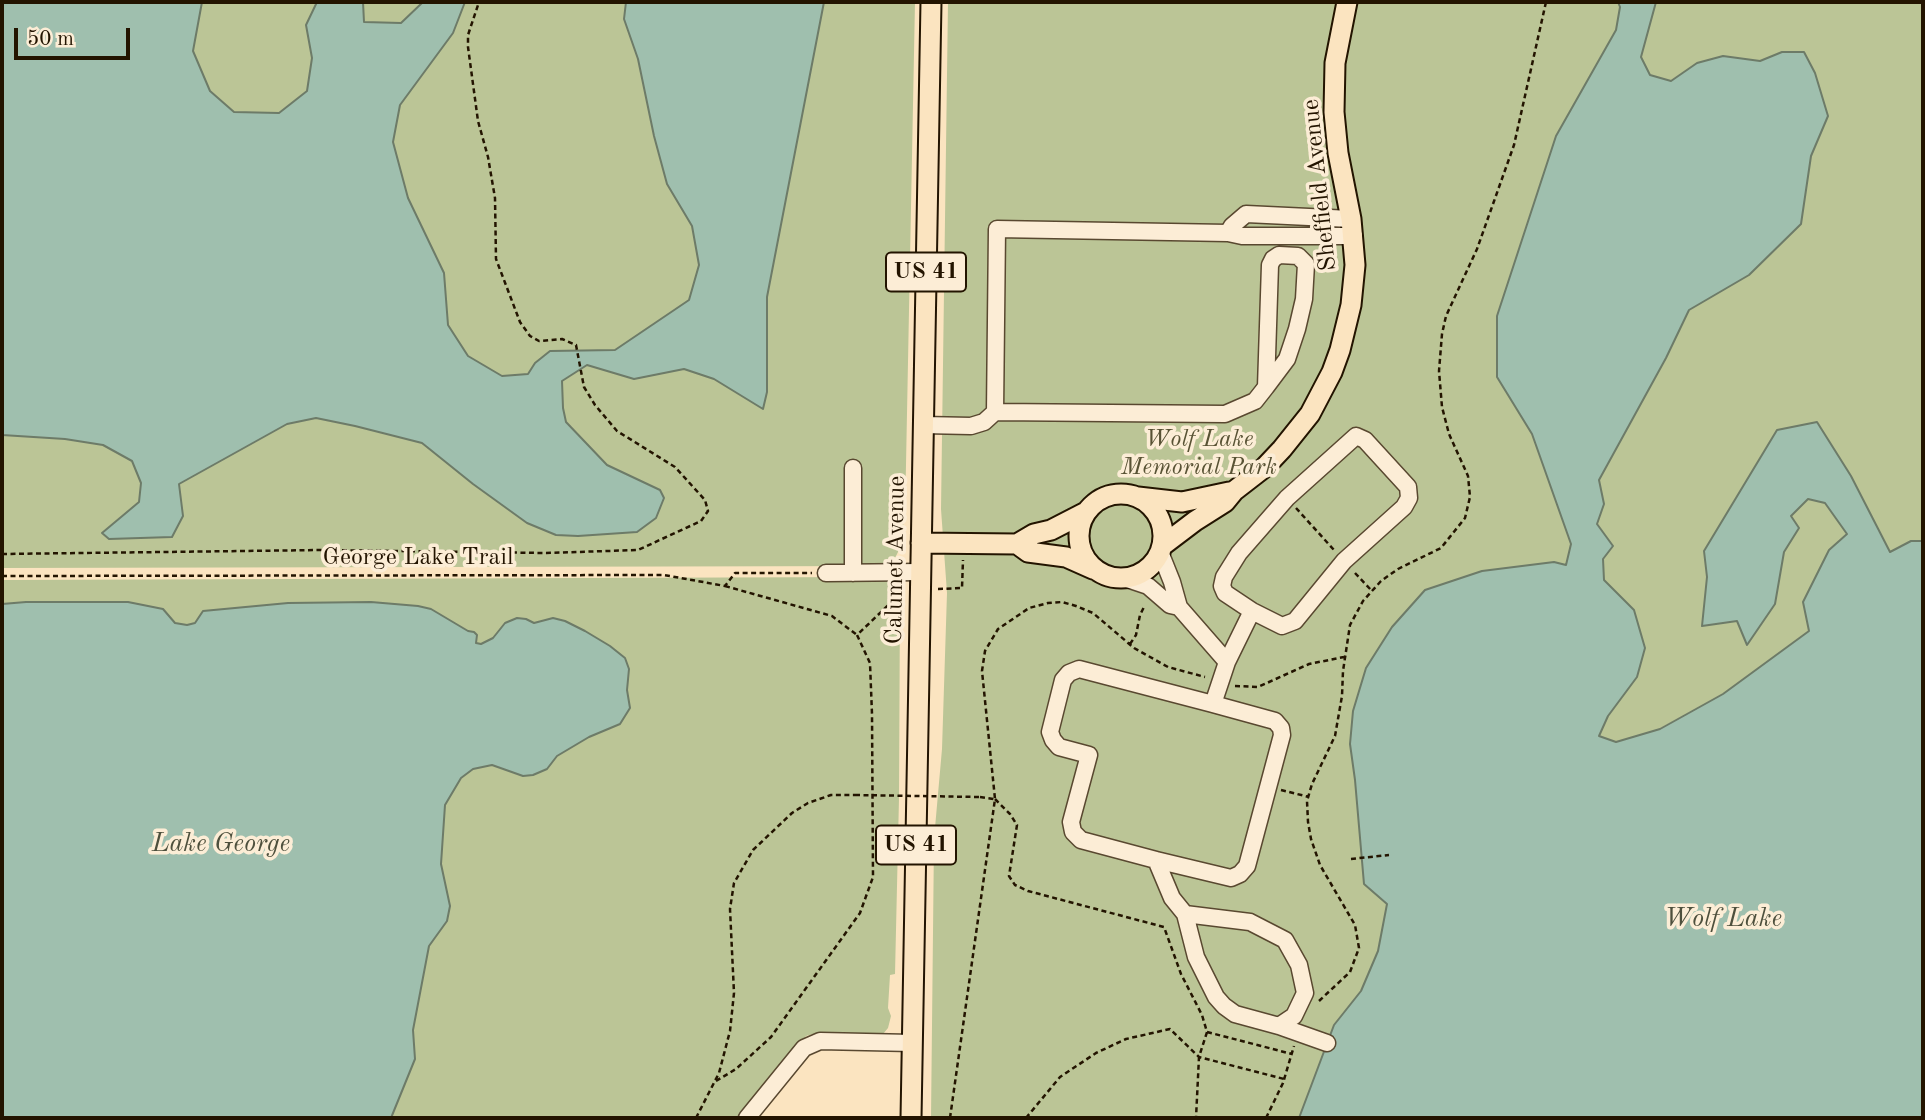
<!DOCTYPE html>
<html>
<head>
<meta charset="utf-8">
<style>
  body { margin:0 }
  #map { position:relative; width:1925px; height:1120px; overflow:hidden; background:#fbe4c0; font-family:"Old Standard TT",serif }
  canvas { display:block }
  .frame { position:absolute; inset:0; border:4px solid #231400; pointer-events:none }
  .scale { position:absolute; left:14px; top:28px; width:116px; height:32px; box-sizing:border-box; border:4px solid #231400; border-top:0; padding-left:9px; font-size:21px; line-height:24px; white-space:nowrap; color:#231400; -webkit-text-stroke:5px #fcedd6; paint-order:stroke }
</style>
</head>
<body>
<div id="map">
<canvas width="1925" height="1120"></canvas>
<div class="frame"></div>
<div class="scale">50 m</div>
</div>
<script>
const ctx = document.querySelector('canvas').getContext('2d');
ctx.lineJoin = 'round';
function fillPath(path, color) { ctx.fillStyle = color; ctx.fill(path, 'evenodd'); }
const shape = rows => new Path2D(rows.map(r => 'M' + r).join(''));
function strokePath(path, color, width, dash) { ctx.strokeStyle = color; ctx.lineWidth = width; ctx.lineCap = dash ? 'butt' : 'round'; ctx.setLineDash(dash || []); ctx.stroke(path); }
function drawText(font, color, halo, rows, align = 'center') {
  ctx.font = font + ' "Old Standard TT",serif'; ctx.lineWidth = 7; ctx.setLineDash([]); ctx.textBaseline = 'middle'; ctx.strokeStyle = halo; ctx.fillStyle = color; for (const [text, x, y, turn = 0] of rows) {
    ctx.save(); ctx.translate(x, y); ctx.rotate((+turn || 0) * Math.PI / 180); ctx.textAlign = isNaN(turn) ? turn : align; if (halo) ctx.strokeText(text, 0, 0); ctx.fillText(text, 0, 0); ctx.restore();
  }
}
const green = shape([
  [2,2,915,2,905,516,898,552,893,562,885,566,2,568],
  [948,2,1618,2,1620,7,1616,30,1556,136,1497,377,1532,434,1571,544,1566,566,1554,562,1482,571,1425,590,1350,744,1355,780,1364,884,1387,904,1378,951,1361,991,1334,1025,1299,1118,931,1118,934,839,942,749,947,593,941,509],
  [1656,2,1923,2,1923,541,1911,541,1890,552,1851,476,1704,551,1707,577,1702,625,1737,621,1747,644,1775,604,1784,552,1798,528,1791,516,1808,499,1825,503,1847,534,1829,551,1810,631,1723,694,1659,729,1616,742,1599,736,1608,716,1637,677,1634,610,1604,580,1603,559,1597,524,1604,504,1599,480,1666,358,1689,310,1749,275,1801,224,1811,156,1828,116,1782,52,1760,61,1723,56,1697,63,1671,81,1650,75,1641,57],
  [869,577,893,582,898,586,900,594,899,798,895,974,890,975,888,1008,891,1016,888,1028,883,1034,813,1034,806,1036,738,1118,2,1118,2,580]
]);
const water = shape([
  [2,2,202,2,193,51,210,91,234,112,279,113,307,91,312,58,306,25,317,2,363,2,364,22,401,23,423,2,465,2,453,33,400,105,393,142,408,198,444,273,448,325,468,356,502,376,528,374,535,363,550,351,615,350,689,300,699,265,692,226,667,184,654,136,638,59,624,19,626,2,824,2,767,297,767,392,763,409,714,379,684,369,634,379,587,365,562,381,563,408,566,422,607,465,660,490,664,498,656,518,637,532,578,536,556,535,527,523,473,484,422,443,355,426,316,418,287,424,179,484,183,516,172,537,109,539,102,533,139,502,141,483,132,461,103,445,65,439,2,435,2,2],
  [1618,2,1656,2,1641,57,1650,75,1671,81,1697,63,1723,56,1760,61,1782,52,1804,52,1815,73,1828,116,1811,156,1801,224,1749,275,1689,310,1666,358,1599,480,1604,504,1597,524,1613,546,1603,559,1604,580,1634,610,1645,648,1637,677,1608,716,1599,736,1616,742,1660,729,1723,694,1809,631,1803,602,1829,550,1847,534,1825,503,1808,499,1791,516,1799,528,1784,552,1775,604,1747,645,1737,621,1702,626,1707,577,1704,551,1777,430,1817,422,1851,476,1890,552,1911,541,1923,541,1923,1118,1299,1118,1334,1025,1361,991,1378,951,1387,904,1364,884,1355,780,1350,744,1353,711,1366,668,1392,627,1425,590,1482,571,1554,562,1566,565,1571,544,1532,434,1497,377,1497,316,1556,136,1616,30,1620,7,1618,2],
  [26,602,128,602,163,609,175,623,187,625,195,623,203,611,288,603,371,602,418,606,431,609,468,631,474,632,477,635,476,643,481,644,493,638,505,623,517,618,526,619,534,623,553,618,565,621,585,631,610,646,625,658,629,669,627,690,630,708,620,724,589,737,557,756,547,769,533,775,523,776,492,765,473,769,461,778,445,805,441,864,450,906,447,921,429,946,413,1030,415,1059,391,1118,2,1118,2,604,26,602]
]);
const path = shape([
  [303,2,305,2],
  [1296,508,1334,550],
  [2,554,322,550,546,553,638,550,701,521,708,511,705,500,675,467,617,431,595,405,584,387,576,345,562,339,539,341,530,336,520,322,496,259,495,198,488,157,478,121,468,47,468,35,479,2],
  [1355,573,1372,591],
  [2,576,664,575,725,586,735,573,812,573],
  [725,586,832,616,857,635],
  [938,589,962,588,963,560],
  [1130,644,1136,635,1140,615,1145,605],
  [1235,686,1258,687,1309,664,1344,657],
  [1281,790,1309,797],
  [980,797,994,799],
  [995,799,1010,814,1017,825,1009,876,1015,885,1028,891,1164,927,1181,974,1202,1015,1207,1032,1199,1057,1196,1118],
  [1351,859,1389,855],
  [1319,1001,1350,972,1359,948,1355,925,1320,865,1311,839,1308,822,1307,801,1312,784,1335,736,1342,696,1343,671,1350,625,1363,601,1381,581,1398,569,1441,548,1465,518,1470,497,1468,476,1449,434,1442,407,1439,371,1442,334,1446,316,1477,249,1514,145,1546,2],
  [1207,1032,1292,1054],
  [716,1081,736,1069,771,1037,860,913,873,877,872,714,870,663,857,635,903,591],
  [696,1118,719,1073,730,1031,734,993,730,909,734,883,753,850,792,813,808,803,831,795,855,795],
  [950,1118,995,799,982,671,985,651,998,629,1029,608,1048,603,1062,602,1076,606,1093,613,1134,648,1168,667,1205,677],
  [1026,1118,1060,1077,1096,1053,1126,1039,1170,1029,1199,1057,1284,1079],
  [1266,1118,1283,1083,1294,1046]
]);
const minor = shape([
  [1228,233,1232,226,1246,214,1351,219],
  [995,412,1225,414,1255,401,1266,387,1287,359,1297,329,1304,299,1306,264,1298,256,1279,255,1273,259,1270,265,1266,387],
  [923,425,971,426,984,422,995,412,997,229,1228,233,1242,236,1354,236],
  [1356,436,1365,440,1408,487,1409,498,1404,507,1344,561,1295,621,1282,626,1252,611,1225,593,1222,586,1224,577,1239,553,1287,498,1356,436],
  [1160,552,1172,582,1179,607,1227,662,1213,704,1079,669,1069,673,1063,680,1050,732,1053,740,1059,747,1089,755,1071,822,1073,832,1081,840,1156,860,1172,898,1185,914,1196,957,1216,997,1224,1006,1235,1014,1279,1026,1294,1016,1305,993,1299,965,1285,940,1250,922,1185,914],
  [826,573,920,572],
  [853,573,853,468],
  [1127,579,1148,586,1170,605,1179,607],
  [1227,662,1252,611],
  [1156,860,1231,878,1240,874,1247,866,1282,735,1281,728,1275,721,1213,704],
  [1279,1026,1327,1043],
  [747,1118,804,1048,820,1041,912,1043]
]);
const major = shape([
  '1079 536a42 42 0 1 1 84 0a42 42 0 1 1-84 0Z',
  [1138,497,1182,502,1229,492],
  [921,543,1017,544,1028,552,1066,557,1093,569],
  [1017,544,1034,534,1051,530,1086,512],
  [1162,546,1195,521,1225,502,1234,491,1265,467,1282,449,1310,414,1332,372,1340,350,1351,305,1355,265,1351,219,1338,153,1334,112,1335,63,1347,2],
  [911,1118,931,2]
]);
const pathBridge = shape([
  [855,795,980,797]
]);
const shields = [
  [926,272,80],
  [916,845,80]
];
const shieldNames = [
  ["US 41",926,272],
  ["US 41",916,845]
];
const streetNames = [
  ["Sheffield Avenue",1320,185,-96],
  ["George Lake Trail",418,558],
  ["Calumet Avenue",896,560,-89]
];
const parkNames = [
  ["Wolf Lake",1199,440],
  ["Memorial Park",1199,468]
];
const waterNames = [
  ["Lake George",221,844],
  ["Wolf Lake",1723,919]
];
fillPath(green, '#bbc596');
fillPath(water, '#9fbfae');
strokePath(water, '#6d7b68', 2);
strokePath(minor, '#594830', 19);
strokePath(major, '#231400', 23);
strokePath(path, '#231400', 2.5, [5, 3.5]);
strokePath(minor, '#fcedd6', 16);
strokePath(major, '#fbe4c0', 19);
strokePath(pathBridge, '#231400', 2.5, [5, 3.5]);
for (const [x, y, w] of shields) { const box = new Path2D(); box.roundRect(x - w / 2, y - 19.5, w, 39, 5); ctx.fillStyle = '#fcedd6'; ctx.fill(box); strokePath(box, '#231400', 2); }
drawText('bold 23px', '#231400', null, shieldNames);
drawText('24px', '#231400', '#fcedd6', streetNames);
drawText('italic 24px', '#585234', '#fcedd6', parkNames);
drawText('italic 26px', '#4e503d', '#fcedd6', waterNames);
</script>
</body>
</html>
